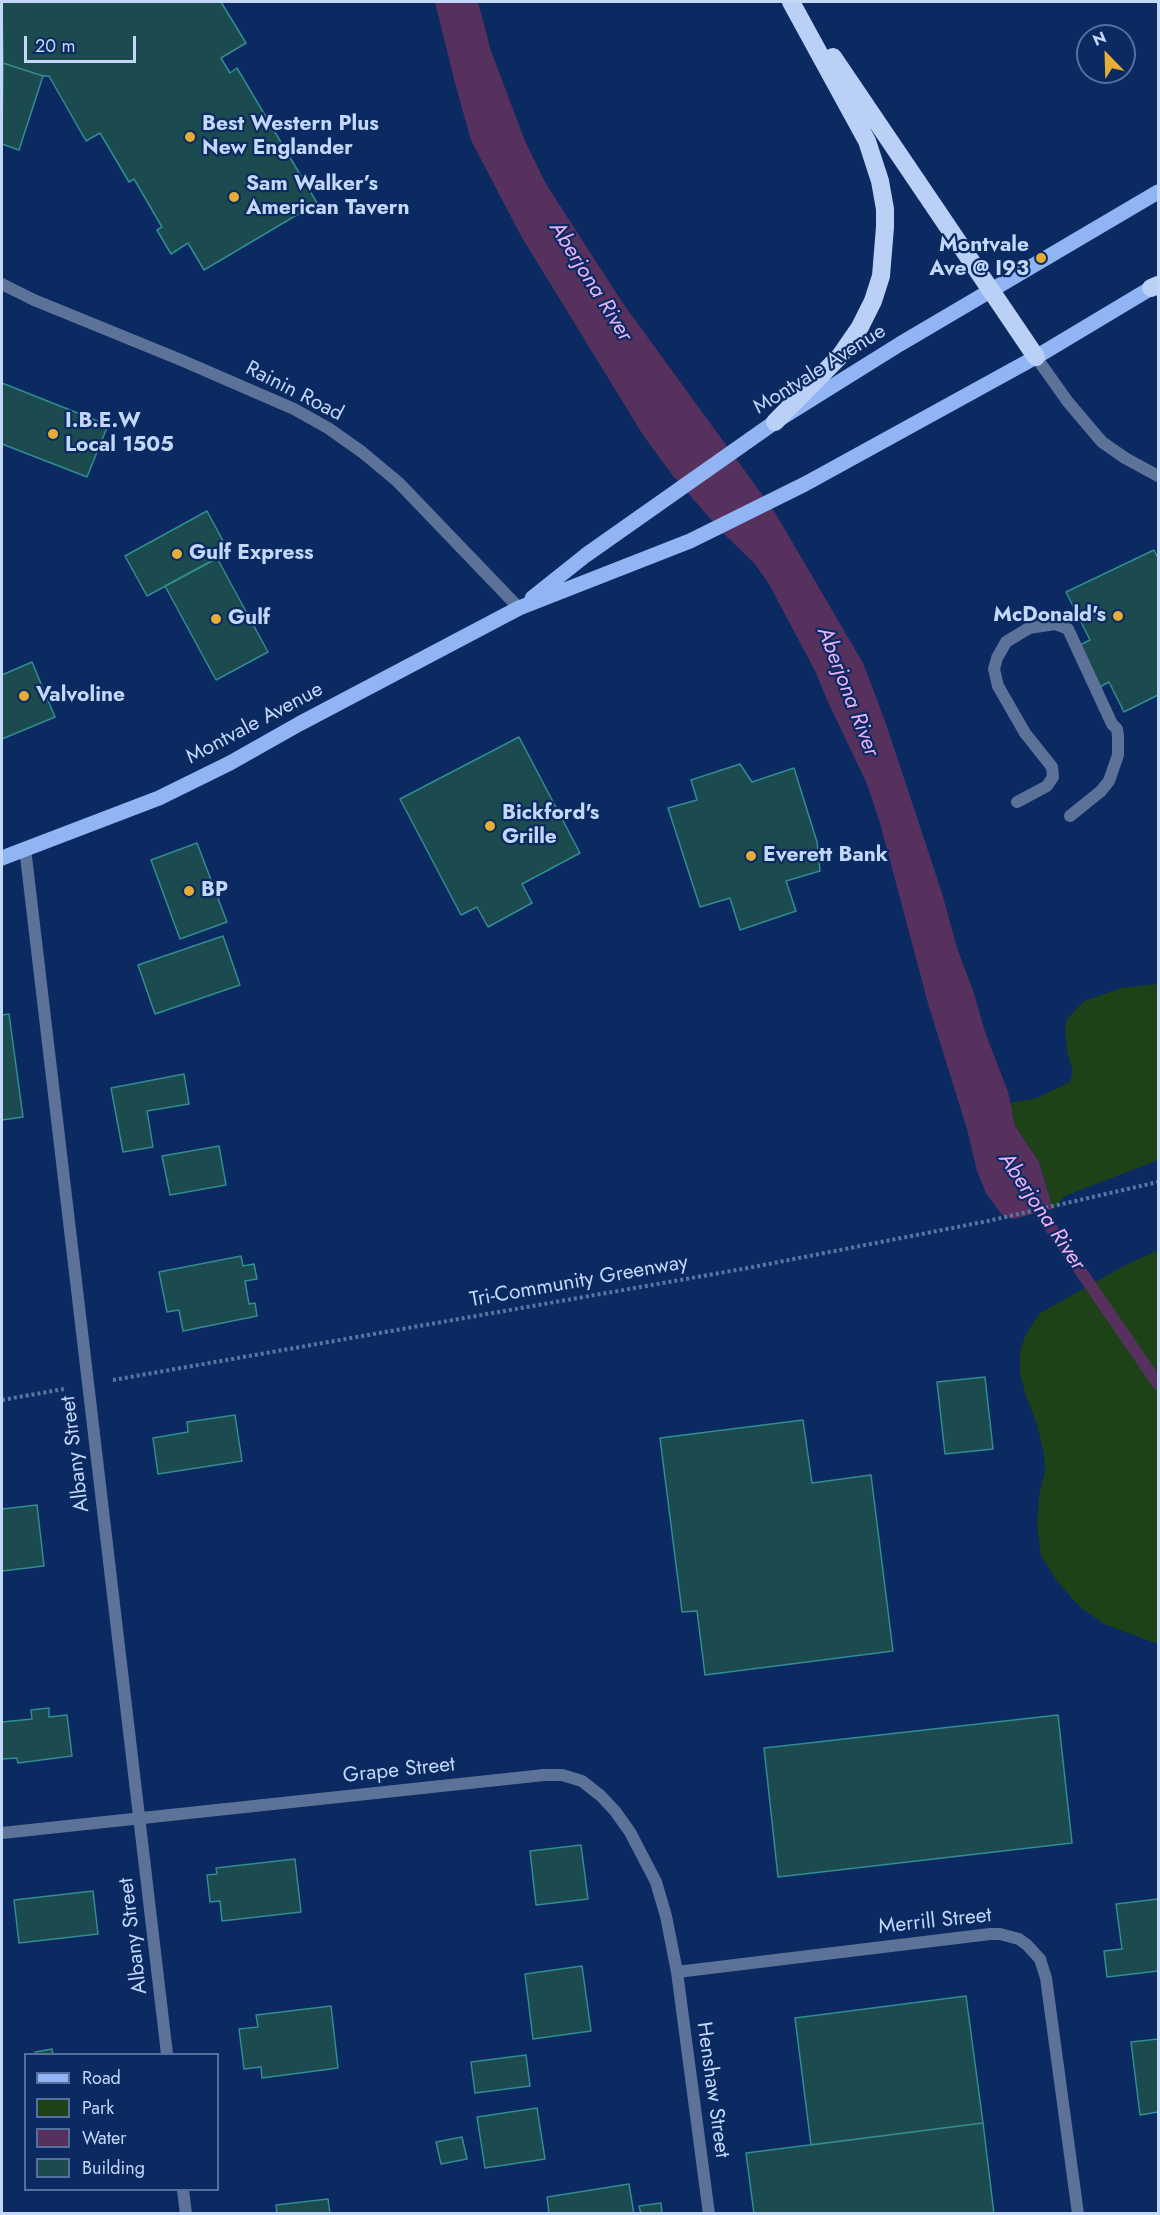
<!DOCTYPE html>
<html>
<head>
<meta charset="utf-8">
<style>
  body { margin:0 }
  #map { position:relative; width:1160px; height:2215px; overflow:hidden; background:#0b2a61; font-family:Jost,sans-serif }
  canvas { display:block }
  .frame { position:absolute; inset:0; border:3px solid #c3d7f9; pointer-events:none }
  .legend { position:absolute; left:24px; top:2053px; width:195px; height:138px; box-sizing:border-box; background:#0b2a61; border:2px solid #556f9e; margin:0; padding:8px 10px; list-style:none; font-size:18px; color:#c3d7f9 }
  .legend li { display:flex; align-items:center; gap:12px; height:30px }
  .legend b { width:30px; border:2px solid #556f9e }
  .north { position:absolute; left:1076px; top:24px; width:60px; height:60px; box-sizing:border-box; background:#0b2a61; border:2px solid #556f9e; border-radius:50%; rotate:337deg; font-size:16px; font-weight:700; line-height:24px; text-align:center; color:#c3d7f9 }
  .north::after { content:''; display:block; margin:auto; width:21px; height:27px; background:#e6ad36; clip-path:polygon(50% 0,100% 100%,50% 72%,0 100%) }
  .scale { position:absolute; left:24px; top:36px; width:112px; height:27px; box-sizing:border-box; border:3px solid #c3d7f9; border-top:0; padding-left:8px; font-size:18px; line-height:21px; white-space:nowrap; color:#c3d7f9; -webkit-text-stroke:4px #0b2a61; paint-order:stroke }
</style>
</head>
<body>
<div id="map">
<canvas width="1160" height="2215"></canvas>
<div class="frame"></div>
<ul class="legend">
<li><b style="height:8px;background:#91b5f4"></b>Road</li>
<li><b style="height:16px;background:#1e4218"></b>Park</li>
<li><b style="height:16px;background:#56315d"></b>Water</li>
<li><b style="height:16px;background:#1c4b4f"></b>Building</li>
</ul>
<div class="north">N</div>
<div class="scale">20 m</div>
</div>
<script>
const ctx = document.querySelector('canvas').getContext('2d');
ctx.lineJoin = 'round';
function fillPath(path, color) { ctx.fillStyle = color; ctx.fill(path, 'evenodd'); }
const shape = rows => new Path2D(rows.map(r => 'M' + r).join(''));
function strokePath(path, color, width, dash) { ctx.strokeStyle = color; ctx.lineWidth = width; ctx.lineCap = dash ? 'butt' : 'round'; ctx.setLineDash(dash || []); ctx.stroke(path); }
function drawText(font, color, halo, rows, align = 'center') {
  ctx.font = font + ' Jost,sans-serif'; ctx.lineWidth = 4.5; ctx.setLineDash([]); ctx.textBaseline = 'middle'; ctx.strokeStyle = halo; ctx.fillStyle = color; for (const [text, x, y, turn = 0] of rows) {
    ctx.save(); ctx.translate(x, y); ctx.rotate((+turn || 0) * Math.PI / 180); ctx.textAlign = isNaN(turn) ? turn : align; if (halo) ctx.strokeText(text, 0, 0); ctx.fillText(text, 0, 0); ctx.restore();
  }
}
const green = shape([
  [1158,984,1158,1160,1065,1196,1053,1209,1039,1162,1015,1126,1010,1103,1037,1098,1070,1082,1073,1072,1067,1051,1065,1028,1068,1018,1084,1001,1122,988],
  [1158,1250,1158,1644,1104,1624,1080,1607,1057,1581,1041,1556,1037,1525,1039,1497,1045,1470,1044,1455,1037,1424,1026,1396,1020,1373,1020,1351,1026,1334,1040,1313,1124,1266]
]);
const water = shape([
  [435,2,478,2,491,51,525,141,546,184,622,302,774,511,863,663,885,721,942,893,958,951,973,990,985,1032,1008,1092,1015,1126,1039,1162,1053,1209,1013,1219,1002,1215,986,1193,977,1171,967,1129,929,1007,880,823,867,784,828,702,815,671,769,584,755,564,722,532,673,476,643,435,521,236,471,140,455,83]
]);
const stream = shape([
  [1032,1200,1158,1384]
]);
const building = shape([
  [2,2,221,2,246,43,221,58,230,73,237,68,317,203,204,270,188,243,171,254,157,230,162,227,134,179,129,182,100,133,86,141,49,76,43,76,3,63,2,2],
  [3,63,43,76,19,150,2,144,3,63],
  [2,383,108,425,87,477,2,444,2,383],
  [207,511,229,552,147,596,125,556,207,511],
  [1154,550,1158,558,1158,695,1124,712,1109,682,1098,688,1078,646,1090,640,1066,592,1154,550],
  [217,558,268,652,216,680,165,586,217,558],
  [32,662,55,717,2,739,2,675,32,662],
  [519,737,580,853,522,884,532,903,488,927,477,907,461,915,400,799,519,737],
  [740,764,752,782,794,768,817,842,820,871,786,881,796,911,740,930,730,898,700,907,668,808,697,800,691,780,740,764],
  [197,843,227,922,180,939,151,860,197,843],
  [223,936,240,985,155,1014,138,965,223,936],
  [9,1014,23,1117,2,1120,2,1015,9,1014],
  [184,1074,189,1104,147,1111,153,1147,123,1152,111,1088,184,1074],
  [219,1146,226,1185,170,1195,162,1156,219,1146],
  [241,1256,243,1266,254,1264,257,1279,245,1281,249,1304,255,1303,257,1316,183,1331,179,1310,167,1312,159,1272,241,1256],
  [985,1377,993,1449,945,1454,937,1382,985,1377],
  [235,1415,242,1461,158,1474,153,1438,188,1432,187,1422,235,1415],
  [803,1420,812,1483,871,1475,893,1651,705,1675,697,1611,682,1612,660,1438,803,1420],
  [37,1505,44,1566,2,1571,2,1509,37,1505],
  [49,1708,49,1717,67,1715,72,1756,18,1763,17,1758,2,1759,2,1722,32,1719,31,1710,49,1708],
  [1058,1715,1072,1843,778,1877,764,1748,1058,1715],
  [581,1845,588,1899,536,1905,530,1851,581,1845],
  [295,1859,301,1912,222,1921,220,1901,210,1902,207,1875,217,1874,216,1868,295,1859],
  [93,1891,98,1934,19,1943,14,1900,93,1891],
  [1158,1899,1158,1971,1107,1977,1104,1951,1122,1949,1116,1904,1158,1899],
  [582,1966,591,2031,533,2039,525,1974,582,1966],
  [966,1996,983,2123,811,2145,795,2018,966,1996],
  [331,2006,338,2068,262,2078,261,2067,244,2069,239,2029,258,2027,256,2015,331,2006],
  [1158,2039,1158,2112,1140,2115,1131,2042,1158,2039],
  [52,2049,53,2054,36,2054,35,2052,52,2049],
  [526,2055,530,2086,475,2093,471,2062,526,2055],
  [537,2108,545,2159,485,2168,477,2117,537,2108],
  [983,2123,994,2214,754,2214,746,2153,983,2123],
  [462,2137,467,2159,441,2164,436,2142,462,2137],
  [629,2184,634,2214,549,2214,547,2197,629,2184],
  [328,2199,330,2214,277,2214,276,2205,328,2199],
  [661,2203,662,2214,641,2214,639,2206,661,2203]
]);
const path = shape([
  [113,1380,748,1268,988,1221,1158,1182],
  [2,1400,64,1389]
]);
const lane = shape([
  [1017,802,1047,786,1053,777,1052,767,1025,733,998,686,994,669,997,658,1006,642,1029,628,1055,624,1068,629,1112,724,1117,729,1118,736,1118,755,1109,781,1101,791,1070,816]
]);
const street = shape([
  [2,284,34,300,181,360,294,409,328,428,362,452,398,482,519,608],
  [1036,357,1068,402,1102,442,1125,458,1158,476],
  [25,848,167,2054],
  [2,1833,544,1775,562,1775,582,1781,601,1796,615,1811,630,1832,656,1882,666,1916,677,1972,709,2214],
  [677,1972,990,1934,1000,1934,1019,1939,1027,1945,1040,1959,1046,1978,1078,2214],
  [183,2190,186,2214]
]);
const primary = shape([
  [532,598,586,555,775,422,900,344,1158,192],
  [2,858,159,798,230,763,299,724,519,608,690,541,805,484,1036,357,1158,284]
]);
const highway = shape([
  [833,57,1036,357],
  [1151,288,1158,285],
  [775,422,840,356,860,327,873,301,881,276,885,227,885,209,880,181,867,141,791,2]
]);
const markers = [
  [190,137,6,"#e6ad36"],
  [234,197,6,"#e6ad36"],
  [1041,258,6,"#e6ad36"],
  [53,434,6,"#e6ad36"],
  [177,554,6,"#e6ad36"],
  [1118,616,6,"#e6ad36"],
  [216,619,6,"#e6ad36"],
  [24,696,6,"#e6ad36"],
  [490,826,6,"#e6ad36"],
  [751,856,6,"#e6ad36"],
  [189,891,6,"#e6ad36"]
];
const poiNames = [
  ["Best Western Plus",202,125],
  ["New Englander",202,149],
  ["Sam Walker’s",246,185],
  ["American Tavern",246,209],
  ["Montvale",1029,246,"right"],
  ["Ave @ I93",1029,270,"right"],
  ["I.B.E.W",65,422],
  ["Local 1505",65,446],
  ["Gulf Express",189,554],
  ["McDonald's",1106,616,"right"],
  ["Gulf",228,619],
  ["Valvoline",36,696],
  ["Bickford's",502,814],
  ["Grille",502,838],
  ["Everett Bank",763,856],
  ["BP",201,891]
];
const streetNames = [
  ["Montvale Avenue",820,370,-32],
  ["Rainin Road",294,392,27],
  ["Montvale Avenue",255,724,-28],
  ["Tri-Community Greenway",579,1282,-10],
  ["Albany Street",76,1454,-97],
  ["Grape Street",399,1771,-6],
  ["Merrill Street",935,1922,-6],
  ["Albany Street",134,1936,-97],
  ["Henshaw Street",712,2090,82]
];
const waterNames = [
  ["Aberjona River",590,282,58],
  ["Aberjona River",847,692,69],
  ["Aberjona River",1041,1212,56]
];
fillPath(green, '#1e4218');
fillPath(water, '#56315d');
strokePath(stream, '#56315d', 12);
fillPath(building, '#1c4b4f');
strokePath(building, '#328c92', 1.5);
strokePath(path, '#5b75a3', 4, [3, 3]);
strokePath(lane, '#5c7298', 12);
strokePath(street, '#5c7298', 12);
strokePath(primary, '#91b5f4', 15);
strokePath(highway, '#bad0f6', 18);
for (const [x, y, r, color] of markers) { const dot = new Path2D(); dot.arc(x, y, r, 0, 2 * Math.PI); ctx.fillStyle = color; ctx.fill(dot); strokePath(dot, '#0b2a61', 2); }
drawText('bold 21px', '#c3d7f9', '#0b2a61', poiNames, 'left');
drawText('21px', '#c3d7f9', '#0b2a61', streetNames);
drawText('italic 22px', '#edb1f8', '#0b2a61', waterNames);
</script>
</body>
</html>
